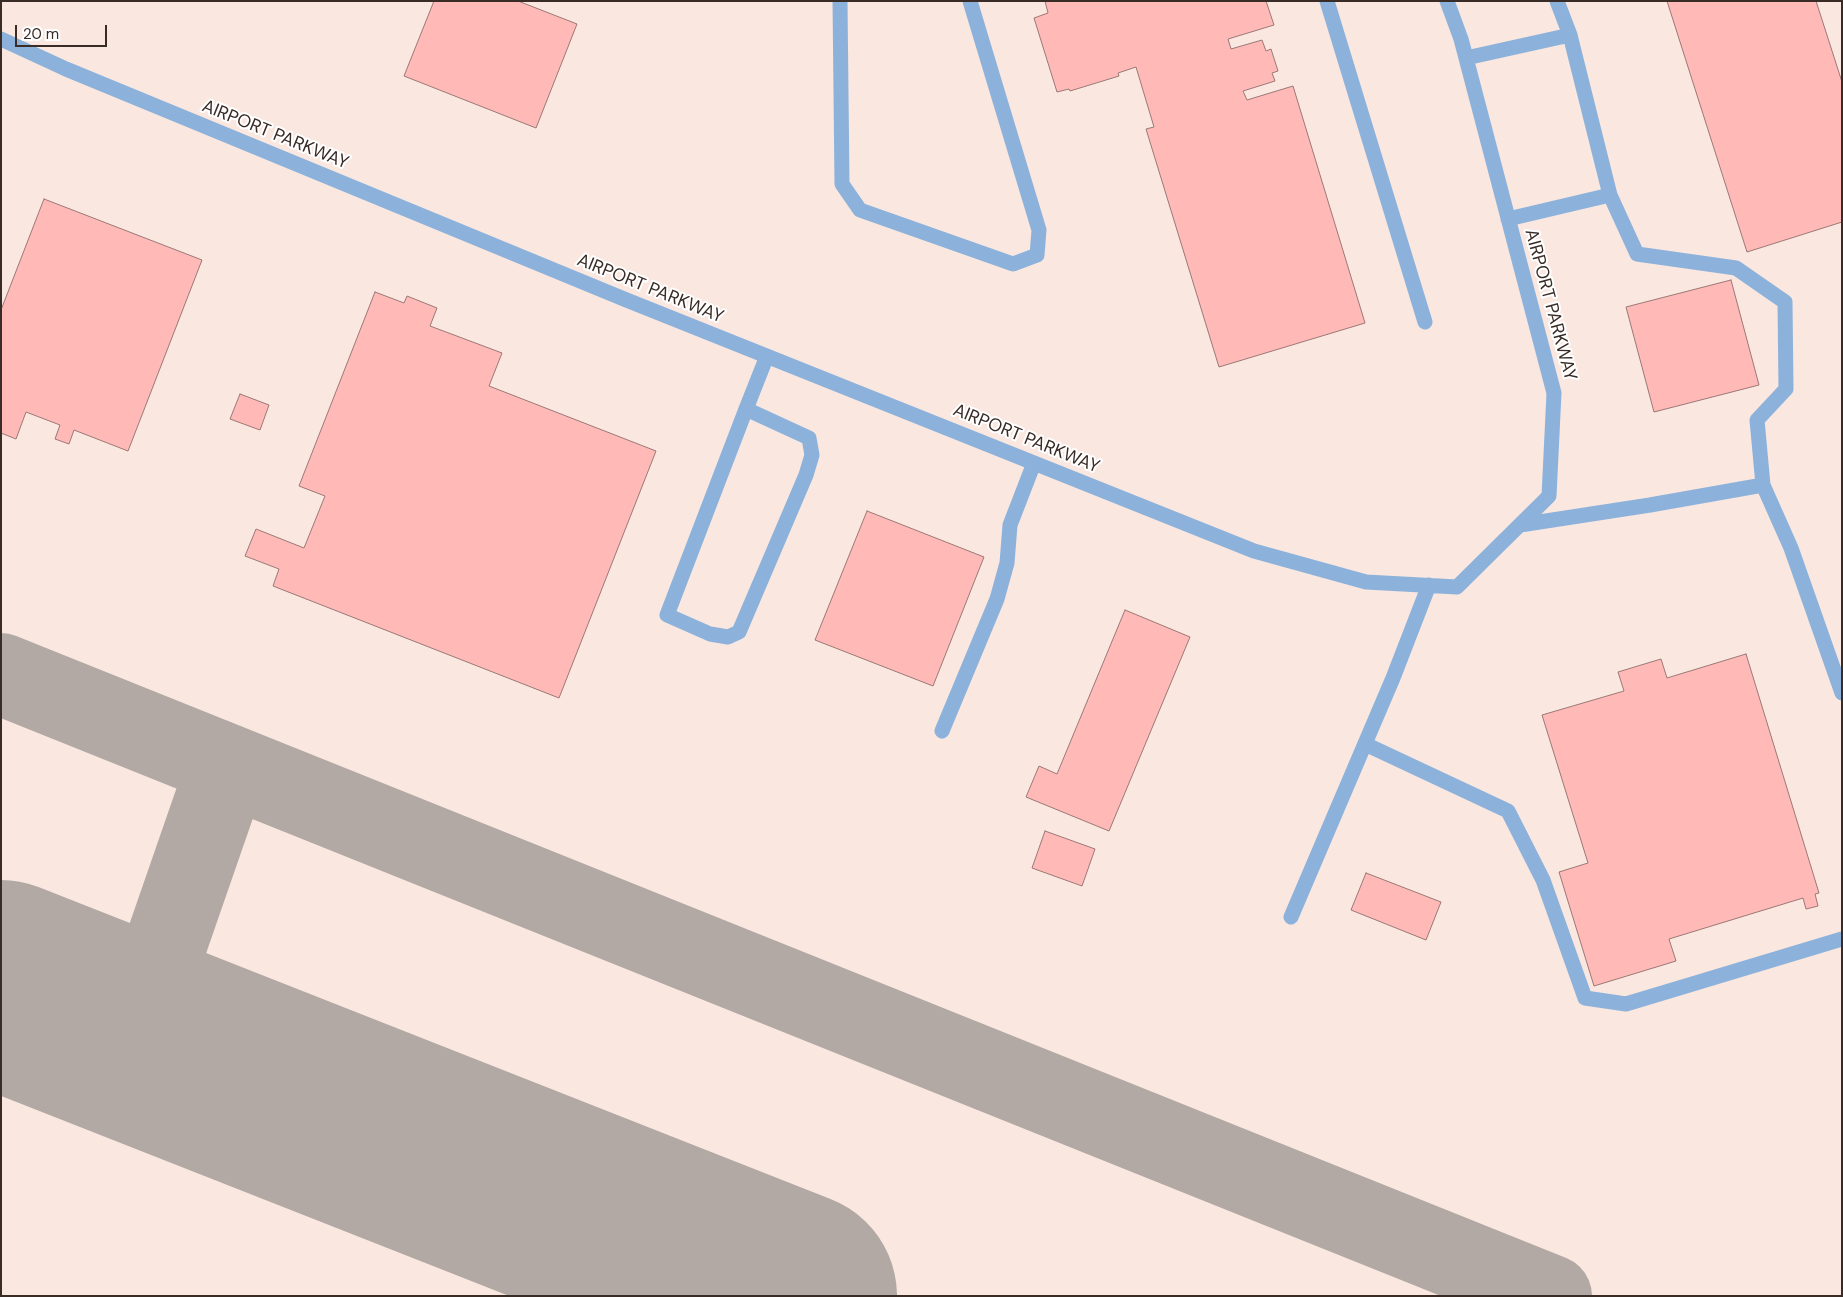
<!DOCTYPE html>
<html>
<head>
<meta charset="utf-8">
<style>
  body { margin:0 }
  #map { position:relative; width:1843px; height:1297px; overflow:hidden; background:#fef6f3; font-family:"DM Sans",sans-serif }
  canvas { display:block }
  .frame { position:absolute; inset:0; border:2px solid #392b26; pointer-events:none }
  .scale { position:absolute; left:15px; top:25px; width:92px; height:22px; box-sizing:border-box; border:2px solid #392b26; border-top:0; padding-left:6px; font-size:15px; line-height:18px; white-space:nowrap; color:#392b26; -webkit-text-stroke:4px #fff; paint-order:stroke }
</style>
</head>
<body>
<div id="map">
<canvas width="1843" height="1297"></canvas>
<div class="frame"></div>
<div class="scale">20 m</div>
</div>
<script>
const ctx = document.querySelector('canvas').getContext('2d');
ctx.lineJoin = 'round';
function fillPath(path, color) { ctx.fillStyle = color; ctx.fill(path, 'evenodd'); }
const shape = rows => new Path2D(rows.map(r => 'M' + r).join(''));
function strokePath(path, color, width, dash) { ctx.strokeStyle = color; ctx.lineWidth = width; ctx.lineCap = dash ? 'butt' : 'round'; ctx.setLineDash(dash || []); ctx.stroke(path); }
function drawText(font, color, halo, rows, align = 'center') {
  ctx.font = font + ' "DM Sans",sans-serif'; ctx.lineWidth = 4; ctx.setLineDash([]); ctx.textBaseline = 'middle'; ctx.strokeStyle = halo; ctx.fillStyle = color; for (const [text, x, y, turn = 0] of rows) {
    ctx.save(); ctx.translate(x, y); ctx.rotate((+turn || 0) * Math.PI / 180); ctx.textAlign = isNaN(turn) ? turn : align; if (halo) ctx.strokeText(text, 0, 0); ctx.fillText(text, 0, 0); ctx.restore();
  }
}
const built = shape([
  [1,1,1842,1,1842,1296,1,1296]
]);
const taxiway = shape([
  [1,674,1551,1296],
  [134,1036,228,765]
]);
const runway = shape([
  [1,984,793,1296]
]);
const building = shape([
  [434,1,518,1,577,24,536,128,404,76,434,1],
  [1045,1,1266,1,1274,25,1228,39,1231,49,1262,40,1266,51,1271,49,1278,71,1272,73,1275,81,1243,91,1247,100,1293,86,1365,323,1219,367,1146,129,1154,127,1136,67,1118,73,1119,76,1070,91,1069,89,1057,92,1034,18,1048,13,1045,1],
  [1667,1,1816,1,1842,82,1842,222,1747,252,1667,1],
  [44,199,202,260,128,451,74,430,69,444,55,439,60,425,26,412,16,439,1,433,1,310,44,199],
  [1731,280,1759,385,1654,412,1626,307,1731,280],
  [375,292,404,303,407,296,437,308,430,326,502,353,489,386,656,451,559,698,273,586,279,569,245,556,256,529,304,548,325,496,299,486,375,292],
  [240,394,269,405,260,430,230,419,240,394],
  [867,511,984,557,933,686,815,640,867,511],
  [1125,610,1190,637,1109,831,1026,797,1039,766,1057,774,1125,610],
  [1746,654,1819,893,1815,894,1818,906,1806,909,1803,898,1669,939,1676,961,1594,986,1559,872,1588,863,1542,715,1624,691,1618,672,1661,659,1667,678,1746,654],
  [1045,831,1095,849,1082,886,1032,868,1045,831],
  [1366,873,1441,902,1426,940,1351,910,1366,873]
]);
const minor = shape([
  [840,1,842,184,860,210,1013,264,1037,255,1039,230,970,1],
  [1327,1,1425,322],
  [1557,1,1570,35],
  [1,39,66,69,624,299,1254,551,1366,582,1457,587,1549,496,1554,393,1461,39,1447,1],
  [1466,58,1570,35,1610,195],
  [1508,219,1610,195,1637,254,1736,268,1785,302,1786,389,1757,420,1763,485],
  [746,409,809,438,812,455,806,475,739,632,728,637,710,634,667,615,746,409,767,356],
  [1520,525,1650,505,1763,485,1791,548,1842,693],
  [942,731,997,599,1007,563,1010,525,1034,463],
  [1365,744,1508,811,1543,880,1585,998,1626,1004,1842,939],
  [1291,917,1393,678,1429,585]
]);
const streetNames = [
  ["AIRPORT PARKWAY",275,135,22],
  ["AIRPORT PARKWAY",650,289,22],
  ["AIRPORT PARKWAY",1550,305,75],
  ["AIRPORT PARKWAY",1026,439,22]
];
fillPath(built, '#f9e7e0');
strokePath(taxiway, '#b2a8a4', 82);
strokePath(runway, '#b2a8a4', 208);
fillPath(building, '#ffbab7');
strokePath(building, '#9c7876', 1);
strokePath(minor, '#8cb2db', 15);
drawText('18px', '#392b26', '#fff', streetNames);
</script>
</body>
</html>
